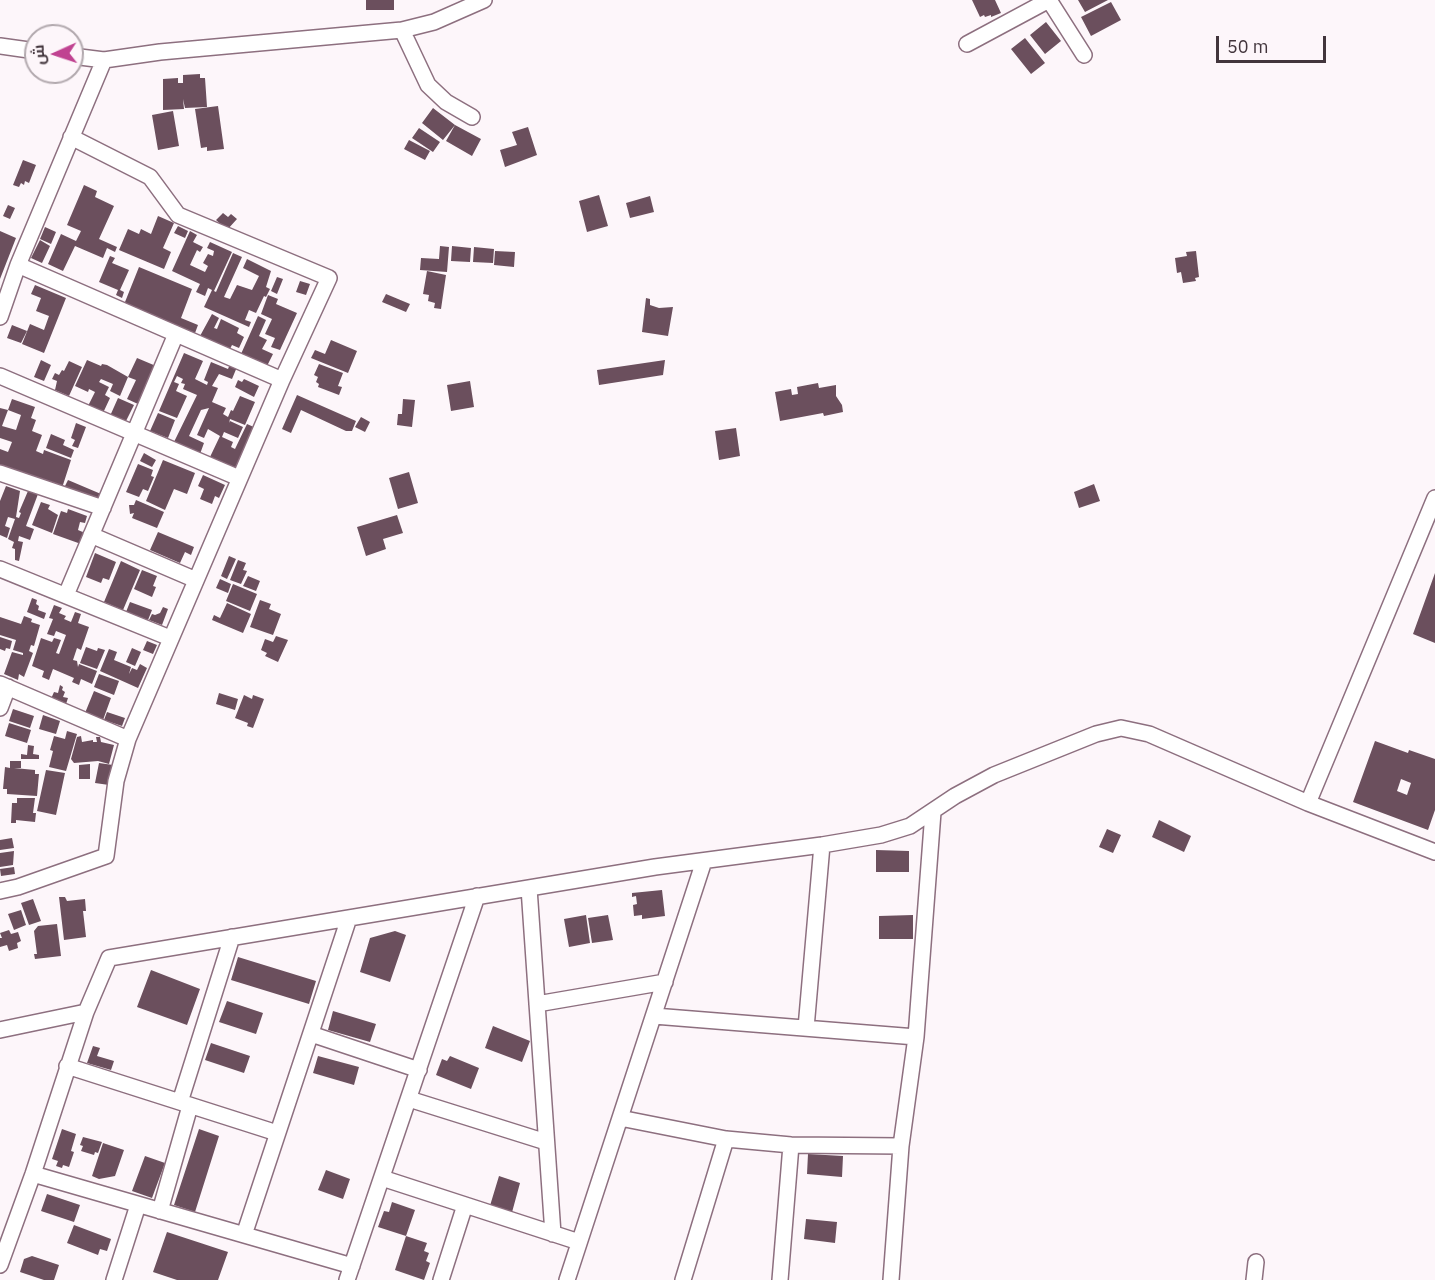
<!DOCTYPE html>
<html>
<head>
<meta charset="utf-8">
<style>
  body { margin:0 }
  #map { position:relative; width:1435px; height:1280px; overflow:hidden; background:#fdf6fa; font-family:"IBM Plex Sans",Cairo,sans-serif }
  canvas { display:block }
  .north { position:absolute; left:24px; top:24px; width:60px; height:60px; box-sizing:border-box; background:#fdf6fa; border:2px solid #b2a9ae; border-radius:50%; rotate:267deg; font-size:16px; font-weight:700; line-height:24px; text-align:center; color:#42353c }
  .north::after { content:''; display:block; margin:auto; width:21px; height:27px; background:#c04391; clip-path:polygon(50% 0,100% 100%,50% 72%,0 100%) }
  .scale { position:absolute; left:1216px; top:36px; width:110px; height:27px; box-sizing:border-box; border:3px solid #42353c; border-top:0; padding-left:8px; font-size:18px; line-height:21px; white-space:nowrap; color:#42353c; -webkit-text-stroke:4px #fdf6fa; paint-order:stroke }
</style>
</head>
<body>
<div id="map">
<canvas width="1435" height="1280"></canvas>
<div class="north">ش</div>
<div class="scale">50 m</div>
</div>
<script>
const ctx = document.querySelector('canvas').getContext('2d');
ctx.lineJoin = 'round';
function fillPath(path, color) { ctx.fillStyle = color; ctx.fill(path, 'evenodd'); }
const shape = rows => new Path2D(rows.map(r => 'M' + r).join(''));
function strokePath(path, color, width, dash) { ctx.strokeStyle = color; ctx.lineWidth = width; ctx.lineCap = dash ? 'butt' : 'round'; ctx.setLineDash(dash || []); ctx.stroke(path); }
const building = shape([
  [366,0,394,0,394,10,366,10],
  [972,0,995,0,1001,13,991,17,991,15,985,17,984,15,980,17],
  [1078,0,1108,0,1085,12],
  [1111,2,1121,20,1091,36,1081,17],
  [1046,22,1061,41,1045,54,1030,35],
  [1025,38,1045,63,1031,74,1011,49],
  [200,74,200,78,205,78,207,107,185,108,183,99,184,109,163,110,163,79,178,78,178,83,183,83,183,75],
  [218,106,224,149,207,151,207,147,201,148,195,109],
  [433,108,455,125,443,140,422,123],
  [173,111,179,146,158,150,152,115],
  [455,125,481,139,472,156,446,141],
  [528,127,537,155,505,167,500,150,517,145,512,132],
  [419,128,440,142,433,152,412,138],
  [409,140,430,151,425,160,404,149],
  [23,160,36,165,29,183,25,181,24,185,21,183,19,187,13,185],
  [84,185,97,191,95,197,114,206,99,239,117,247,115,252,107,248,103,258,75,246,63,271,48,264,61,234,76,241,81,231,67,225],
  [599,195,608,226,587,232,579,201],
  [650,196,654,212,630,218,626,203],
  [8,205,15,208,10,219,3,216],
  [223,213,228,217,231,214,237,219,227,230,216,220],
  [158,216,174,223,163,248,171,252,164,269,119,250,128,229,139,234,141,229,151,234],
  [178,226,188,231,185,238,174,233],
  [45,227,56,232,51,244,40,239],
  [0,231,16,238,0,279],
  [190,231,197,235,193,242,203,247,200,252,197,250,190,265,205,272,208,266,203,263,208,254,213,256,214,251,207,248,210,242,232,252,214,291,216,292,233,253,242,257,224,297,230,299,237,285,252,290,259,276,243,268,247,259,271,271,266,287,270,289,266,297,264,296,256,313,249,310,245,320,251,322,249,327,204,307,212,290,208,288,205,296,196,292,200,284,172,271],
  [40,240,50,246,42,263,31,258],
  [440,246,449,247,447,272,420,270,421,258,439,259],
  [452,246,471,248,470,262,451,261],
  [474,247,494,249,493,263,473,262],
  [495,251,515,252,514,267,494,265],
  [1196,251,1199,277,1195,278,1196,281,1183,283,1181,272,1177,273,1175,258,1187,256,1186,252],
  [110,256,115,258,112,263,129,270,120,290,124,292,122,298,116,295,118,290,99,282],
  [139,267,192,289,181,318,198,325,195,333,177,326,176,329,123,307],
  [427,271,446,275,441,309,434,308,435,303,428,301,429,295,423,294],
  [277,277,283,279,277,294,271,291],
  [300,281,310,284,306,295,296,292],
  [35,285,66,298,44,353,22,344,30,324,44,330,49,316,36,311,41,298,31,294],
  [386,294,410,304,406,312,382,302],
  [268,295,278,299,276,304,297,313,280,350,271,347,275,338,265,334,272,319,261,314],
  [646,298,650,299,650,305,659,308,673,307,668,336,642,332],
  [212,314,219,318,214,328,217,329,221,319,239,328,237,333,244,337,239,348,232,345,230,349,200,336],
  [258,316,266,320,259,336,267,340,262,349,273,354,267,366,241,354],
  [12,325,27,331,21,343,7,338],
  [331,340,357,351,348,373,311,358,315,350,325,354],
  [184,353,203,361,195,379,207,385,208,382,204,380,211,362,228,369,230,364,237,367,232,379,219,374,212,386,218,388,212,402,226,408,223,414,228,417,231,410,233,411,240,396,255,402,245,425,230,419,229,423,230,421,243,427,238,438,224,432,222,437,233,442,231,447,235,449,247,424,256,428,237,470,210,457,220,436,208,429,204,438,197,435,209,408,201,410,189,436,204,443,200,454,174,442,197,395,183,389,185,384,181,383,183,379,177,376,174,382,179,384,176,391,187,396,177,418,159,411],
  [137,358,156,366,138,404,127,399,136,380,128,377],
  [41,360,51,365,44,381,34,377],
  [87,360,101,366,102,364,107,365,128,377,120,396,110,391,113,384,101,379,99,382,109,387,105,395,110,398,103,413,88,406,95,392,89,389,88,392,75,386],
  [665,360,663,375,599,385,597,370],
  [69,361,82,367,69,396,55,390,57,381,52,379,55,373,59,375,62,370,64,371],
  [319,364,343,373,338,386,342,387,339,395,318,387,319,384,316,382,318,377,314,375],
  [244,379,259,386,254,397,235,387,238,380,242,382],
  [470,381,474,407,451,411,447,385],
  [818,383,819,388,836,385,836,396,842,405,843,412,824,416,823,413,780,421,775,392,791,389,792,395,798,394,797,387],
  [297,395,356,421,352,431,346,431,301,410,291,433,282,429],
  [118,398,134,405,125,423,110,416],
  [12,399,35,407,31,418,36,420,32,431,42,435,36,451,43,454,44,450,71,460,62,488,0,466,0,449,8,452,12,442,0,438,0,408,8,410],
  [8,410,21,415,16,430,2,426],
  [403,399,415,400,412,427,397,425,398,414,402,414],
  [158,413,175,420,168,438,150,431],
  [361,417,370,422,365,432,355,427],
  [76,423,86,427,78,448,72,446,75,440,71,438],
  [736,428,740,456,719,460,715,431],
  [51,434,65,440,63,445,74,450,71,458,46,448],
  [144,453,156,460,152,467,140,461],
  [163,460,195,473,187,494,174,489,165,510,146,501],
  [138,464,153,470,151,476,154,477,148,491,143,489,139,497,126,492],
  [409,472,418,503,398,509,389,478],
  [203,475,225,485,219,498,215,496,212,504,200,499,204,489,198,486],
  [68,480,101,494,98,502,64,488],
  [1094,484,1100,501,1079,508,1074,492],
  [6,486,20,491,16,517,19,518,21,513,19,512,28,491,38,494,26,526,34,529,30,540,19,536,18,541,23,542,19,561,15,560,15,549,12,548,14,542,8,539,15,519,8,517,5,526,10,528,7,538,0,535,0,501],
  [136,500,164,512,157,528,132,518,134,513,130,514,129,505,134,505],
  [41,502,50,505,48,509,58,515,52,533,32,525],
  [68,509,87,516,85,523,80,522,78,530,85,533,81,544,53,534,61,511,67,513],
  [397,515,403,533,383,539,386,549,366,556,357,527],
  [158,532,194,547,191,555,185,552,180,563,150,550],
  [95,553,116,562,109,580,103,578,101,583,86,577],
  [229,556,236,559,227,579,221,576],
  [238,560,246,563,243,570,247,571,241,584,230,580],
  [121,561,140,570,123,610,104,602],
  [142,570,157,576,153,586,156,587,152,597,134,589],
  [1435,573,1435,643,1413,634],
  [248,576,260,581,256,591,243,586],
  [220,579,231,584,228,593,216,588],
  [233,584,257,594,250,611,226,601],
  [32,598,37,600,36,604,39,606,38,610,46,613,44,619,27,612],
  [260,600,271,604,269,609,281,614,273,635,250,627],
  [130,602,152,610,148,620,126,612],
  [227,603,251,614,243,633,212,620,214,615,220,618],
  [54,605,62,608,59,613,66,616,64,619,71,622,75,612,81,614,78,623,89,627,81,650,77,648,73,660,77,661,78,667,79,664,97,671,92,684,81,679,79,685,72,682,74,678,53,669,49,680,42,677,44,671,32,666,41,638,52,642,54,638,61,640,56,653,59,654,66,635,56,631,54,636,47,634,53,619,49,618],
  [163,607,168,609,162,625,149,620,152,614,155,615,160,613],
  [24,616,32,619,31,622,40,625,34,646,31,645,29,651,33,653,24,677,19,674,18,680,4,674,12,652,23,655,23,653,13,650,16,640,0,635,0,617,21,624],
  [276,636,288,640,278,662,265,656,267,653,261,650,265,639,273,642],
  [0,637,12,641,10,649,6,648,5,651,0,649],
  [147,641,157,645,153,654,143,650],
  [86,647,97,651,98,648,105,650,97,669,80,663],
  [132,648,141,652,135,666,126,662],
  [109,649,117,652,114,660,131,667,129,674,132,668,137,670,140,664,147,668,138,688,100,671],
  [99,674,119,681,114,695,94,687],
  [60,685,63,687,62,690,65,692,63,697,68,698,66,704,62,702,61,705,50,701,54,692,58,693],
  [94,691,111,698,103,720,85,713],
  [219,693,238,699,235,710,216,704],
  [244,695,252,699,253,695,264,699,253,728,247,726,248,723,235,718],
  [13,709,34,716,30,728,9,721],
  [107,712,125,718,122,726,104,720],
  [43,715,60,721,56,734,39,729],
  [9,723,31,730,27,743,5,736],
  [67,731,77,734,66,771,49,767,53,751,50,750,54,736,65,739],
  [81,736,82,742,93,740,93,742,97,742,96,737,100,737,101,742,114,745,109,764,98,761,74,763,71,759,77,737],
  [1375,741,1408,753,1409,750,1435,759,1435,810,1428,830,1353,802],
  [1401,779,1411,783,1407,795,1397,791],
  [28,745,34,746,33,754,39,755,39,759,21,759,21,754,27,755],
  [10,761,21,761,21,768,14,768,35,770,35,774,39,774,37,796,7,794,7,789,3,789,5,767,10,768],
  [99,763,113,765,109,785,95,783],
  [90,764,90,779,79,779,79,765],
  [46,770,65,773,56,815,37,811],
  [17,798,35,798,33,813,36,813,35,822,16,820,16,823,11,823,12,803,17,803],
  [1159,820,1191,836,1184,852,1152,837],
  [1107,829,1121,835,1113,853,1099,847],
  [12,838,14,848,0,850,0,840],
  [876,850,909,851,909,872,876,872],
  [14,851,13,865,0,867,0,853],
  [14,867,15,874,1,876,0,869],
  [662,890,665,916,642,919,642,915,634,916,633,905,637,904,636,896,632,897,632,893],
  [59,897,65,897,67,901,85,899,86,911,83,911,86,937,64,940],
  [33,899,41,921,29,925,21,903],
  [21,910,26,925,14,930,8,914],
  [586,915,590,943,569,947,564,919],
  [608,915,613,940,592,943,588,918],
  [913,915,913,939,879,939,879,916],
  [57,924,61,956,35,959,34,954,37,954,34,931,38,926],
  [9,930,11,934,18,932,21,941,17,943,18,948,9,951,7,945,0,947,0,938,2,938,0,933],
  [395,931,406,935,390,982,360,972,370,938],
  [238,957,316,981,309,1004,231,980],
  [151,970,200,989,187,1025,137,1007],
  [227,1001,263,1013,256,1034,219,1022],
  [333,1011,376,1024,370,1042,328,1030],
  [493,1026,530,1041,522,1062,485,1048],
  [211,1043,250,1056,244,1073,205,1060],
  [93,1046,100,1048,97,1056,114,1061,111,1070,87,1063],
  [318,1056,359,1067,354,1085,313,1073],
  [450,1056,479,1068,471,1089,436,1075,442,1059,447,1061],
  [62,1129,76,1134,71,1151,74,1152,69,1167,63,1165,62,1168,56,1166,58,1161,52,1159],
  [199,1129,219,1136,195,1212,174,1205],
  [83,1137,102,1142,98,1153,95,1152,94,1155,81,1151,83,1146,80,1145],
  [103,1143,124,1150,115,1176,99,1179,92,1176],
  [808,1154,843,1156,842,1177,807,1174],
  [145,1156,165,1163,152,1198,132,1191],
  [326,1170,350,1179,343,1199,318,1190],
  [499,1176,520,1183,511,1216,489,1209],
  [47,1194,80,1205,74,1222,41,1211],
  [392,1202,415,1210,406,1236,378,1227,384,1211,389,1212],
  [806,1219,837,1222,835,1243,804,1239],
  [74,1225,111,1239,107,1251,100,1249,98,1255,67,1243],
  [167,1232,228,1252,218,1280,177,1280,153,1272],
  [406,1236,427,1243,424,1251,429,1253,426,1261,430,1263,424,1280,395,1270],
  [32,1256,59,1265,54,1280,44,1280,20,1272,24,1259]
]);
const minor = shape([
  [1049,0,1084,55],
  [402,30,428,85,446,102,472,117],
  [967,44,1049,0],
  [0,46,36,51],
  [72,56,104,60,160,52,402,30,434,22,484,0],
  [18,265,282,380],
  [0,317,18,265,104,60],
  [0,376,239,478],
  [0,473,103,508],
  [91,535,196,580],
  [0,569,170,638],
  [66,595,176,334],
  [0,684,128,739],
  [0,708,8,687],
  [1308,803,1435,498],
  [529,888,553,1234],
  [0,891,18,887,106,856,116,781,128,739,282,380,329,278,178,215,150,177,71,137],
  [537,1004,665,982],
  [654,1016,916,1037],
  [806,1028,822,845],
  [0,1030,86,1012],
  [311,1034,419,1070],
  [67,1066,277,1133],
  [409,1099,546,1142],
  [180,1102,232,937],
  [620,1118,726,1139,791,1145,901,1146],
  [33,1174,352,1266],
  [382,1178,579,1242],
  [160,1211,190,1106],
  [244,1235,349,918],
  [0,1265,33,1174,86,1012,109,958,655,867,822,845,881,835,910,826,955,796,994,775,1096,734,1121,728,1149,734,1308,803,1435,852],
  [114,1280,138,1205],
  [347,1280,477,896],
  [441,1280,465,1205],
  [567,1280,704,861],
  [683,1280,726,1139],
  [780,1280,791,1145],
  [891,1280,901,1146,916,1037,933,812],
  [1254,1280,1256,1262]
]);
fillPath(building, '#6b4f5d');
strokePath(minor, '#8d6f7f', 18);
strokePath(minor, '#fff', 15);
</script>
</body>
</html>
